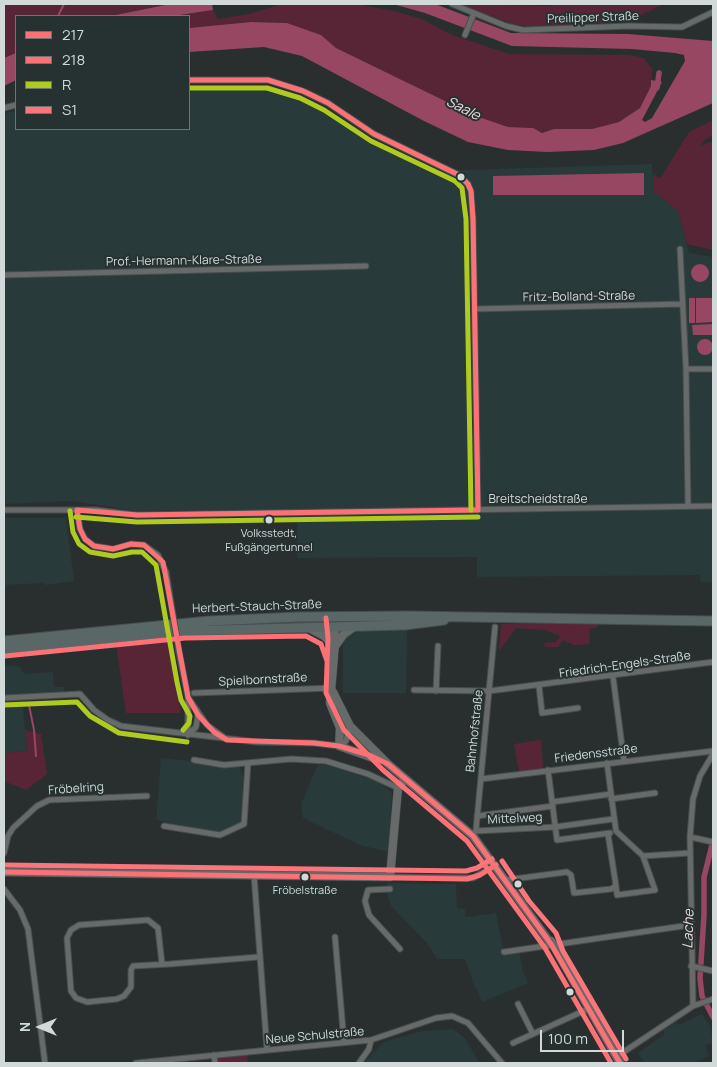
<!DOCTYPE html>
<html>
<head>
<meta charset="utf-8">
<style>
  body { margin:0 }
  #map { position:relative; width:717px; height:1067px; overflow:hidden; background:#292f2f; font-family:Manrope,sans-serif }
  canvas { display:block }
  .frame { position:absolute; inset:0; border:5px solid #d2d9d9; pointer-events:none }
  .legend { position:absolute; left:15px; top:15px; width:175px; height:115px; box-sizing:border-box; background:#263231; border:1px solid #6b7574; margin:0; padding:6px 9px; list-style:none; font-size:15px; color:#d2d9d9 }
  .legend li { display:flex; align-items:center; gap:10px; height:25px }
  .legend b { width:25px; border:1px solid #6b7574 }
  .north { position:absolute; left:15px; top:1002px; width:50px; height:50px; -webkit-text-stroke:4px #263231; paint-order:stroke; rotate:270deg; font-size:14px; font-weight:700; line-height:20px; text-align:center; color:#d2d9d9 }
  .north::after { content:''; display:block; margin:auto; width:18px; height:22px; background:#d2d9d9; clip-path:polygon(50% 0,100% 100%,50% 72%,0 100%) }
  .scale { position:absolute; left:540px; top:1030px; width:84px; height:22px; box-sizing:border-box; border:2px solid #d2d9d9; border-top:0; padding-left:6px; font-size:15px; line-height:18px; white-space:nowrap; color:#d2d9d9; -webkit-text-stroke:4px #263231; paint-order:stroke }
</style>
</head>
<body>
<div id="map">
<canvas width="717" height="1067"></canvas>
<div class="frame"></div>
<ul class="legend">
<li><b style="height:6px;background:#fb7175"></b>217</li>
<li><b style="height:6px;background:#fb7175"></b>218</li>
<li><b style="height:6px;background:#b0cb1f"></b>R</li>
<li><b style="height:6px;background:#fb767a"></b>S1</li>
</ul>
<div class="north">N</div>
<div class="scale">100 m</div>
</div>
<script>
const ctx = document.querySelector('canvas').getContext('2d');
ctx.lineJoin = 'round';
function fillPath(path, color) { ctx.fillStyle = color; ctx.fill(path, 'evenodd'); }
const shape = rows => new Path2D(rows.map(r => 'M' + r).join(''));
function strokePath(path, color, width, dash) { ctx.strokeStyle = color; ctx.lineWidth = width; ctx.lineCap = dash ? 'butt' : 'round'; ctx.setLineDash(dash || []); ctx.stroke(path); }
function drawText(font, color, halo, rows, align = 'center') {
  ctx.font = font + ' Manrope,sans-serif'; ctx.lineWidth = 4; ctx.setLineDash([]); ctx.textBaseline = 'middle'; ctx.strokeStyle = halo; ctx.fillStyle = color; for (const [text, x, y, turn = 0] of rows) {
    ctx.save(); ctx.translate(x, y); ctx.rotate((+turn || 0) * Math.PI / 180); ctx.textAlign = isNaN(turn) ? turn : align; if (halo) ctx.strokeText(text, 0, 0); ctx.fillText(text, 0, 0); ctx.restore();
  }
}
const built = shape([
  [189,86,245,86,299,96,373,144,433,171,652,164,653,191,678,211,689,253,713,257,713,583,701,582,700,575,477,577,477,557,297,558,297,518,294,519,279,510,137,511,72,501,4,504,4,113,16,111,16,129,189,129],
  [4,518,66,518,74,581,45,585,44,583,4,585],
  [407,630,406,693,343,693,343,643,348,635,357,631],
  [4,666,19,666,24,674,53,672,54,687,64,687,64,695,22,698,27,751,4,753],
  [161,758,239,766,243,777,241,824,221,833,188,829,181,825,156,820],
  [318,764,348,769,374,780,392,792,389,852,360,845,303,818,301,804],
  [387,883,456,884,457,908,465,909,465,917,496,913,504,955,519,952,523,972,528,983,482,1002,476,988,475,988,465,959,437,959,427,943,391,906,387,893],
  [702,1014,710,1026,713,1041,713,1043,705,1045,709,1056,692,1063,645,1063,638,1053,665,1034,663,1031,676,1022,678,1025],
  [453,1029,465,1038,479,1063,363,1063,383,1043,390,1040,422,1031]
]);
const green = shape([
  [4,4,170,4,111,16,16,16,16,53,4,58],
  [282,4,356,4,394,11,422,19,452,35,509,54,630,55,644,58,652,69,651,86,640,108,619,122,592,129,554,129,542,133,533,128,508,127,476,116,336,48,321,35,287,23,251,22,189,28,189,16,173,16,213,10,218,19,249,14],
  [460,4,547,6,559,4,664,4,629,21,534,27,513,24],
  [713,120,713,135,704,140,701,146,710,142,713,143,713,250,687,244,678,211,653,191,653,174,660,179,689,132],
  [563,623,601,623,596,628,589,629,590,644,574,645,563,640,558,647,545,647,544,643,556,642,560,636,546,630,516,628,499,651,501,624],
  [167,642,181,713,126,713,116,644],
  [25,730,41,734,47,774,26,790,4,781,4,753,27,751],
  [541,740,543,768,519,772,514,744],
  [247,1055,248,1062,218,1063,217,1057]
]);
const water = shape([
  [170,4,212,4,213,10,173,16,111,16],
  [393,4,435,4,511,33,628,34,713,41,713,103,623,143,594,150,547,152,508,150,468,142,424,121,302,56,264,47,189,52,189,28,251,22,287,23,321,35,336,48,476,116,508,127,533,128,542,133,554,129,592,129,619,122,640,108,651,86,651,80,662,82,642,120,645,122,652,118,685,61,684,55,675,53,632,49,512,46,425,13],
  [16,53,16,80,4,86,4,58],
  [644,173,644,195,493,195,493,176],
  '691 273a9 9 0 1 1 18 0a9 9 0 1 1-18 0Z',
  [689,298,695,298,695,323,689,323],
  [696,298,713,298,713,322,696,323],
  [713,324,713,335,693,335,692,325],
  '697 347a8 8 0 1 1 16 0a8 8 0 1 1-16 0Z'
]);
const stream = shape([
  [58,16,64,4],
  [29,705,34,730,36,756]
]);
const canal = shape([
  [657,88,659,73],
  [713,841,704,877,704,915,700,978,702,996,713,1017]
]);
const street = shape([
  [452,4,506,26,523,30,629,26,682,27,713,12],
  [465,35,474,13],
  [189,80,268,80,303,91,328,103,374,134,459,175,468,184,471,191,473,219,478,510],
  [4,108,16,105],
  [680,249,686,369,688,506],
  [4,275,366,266],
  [475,309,683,304],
  [686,369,713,369],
  [4,510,96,510,137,515,713,506],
  [77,510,80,529,85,539,94,546,113,549,131,544,144,545,158,555,166,572],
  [179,652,188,697,188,735],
  [613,677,624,761],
  [539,686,542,713,578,708],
  [414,690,489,691,713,662],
  [436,691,438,646],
  [194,693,332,688],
  [4,698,80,694,94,710,108,720,121,726,257,742,314,743,339,746,346,741,350,726],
  [189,699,207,725,225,738],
  [188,735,196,727,198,715],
  [194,760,224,765,291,759,326,761,368,774,398,788],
  [607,763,616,831,643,856,690,853],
  [548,770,557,840,610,833],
  [481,779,713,751],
  [611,799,655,793],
  [552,802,611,794],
  [477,816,553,806],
  [164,826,220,835,244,824,248,763],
  [476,831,555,827,613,819],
  [473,836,476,830,495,627],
  [690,837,713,842],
  [4,853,8,836,13,828,37,806,49,800,147,796],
  [254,875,267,1050],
  [390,877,473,878,496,865],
  [506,880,567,872,571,875,574,893,611,889,616,886,608,834],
  [616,886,617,895,655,890,643,856],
  [4,889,20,910,28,929,45,1063],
  [390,889,368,890,365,901,369,915,400,949],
  [335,937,344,1042],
  [504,952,690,925],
  [162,964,158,928,148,920,79,925,71,930,67,938,71,991,76,998,87,1002,117,999,124,996,131,987,131,970,133,966,170,964,259,957],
  [691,966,713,971],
  [518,1004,533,1034],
  [693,1006,690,837,693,799,700,776,713,754],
  [513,1043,588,1009],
  [214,1055,215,1063],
  [616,1057,693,1006,713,999],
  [136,1063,371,1040,436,1018,452,1016,468,1023,502,1063],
  [359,1063,369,1049,371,1040]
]);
const secondary = shape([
  [333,627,329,638,334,656,330,703,340,728,339,746,379,760],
  [333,627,336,638,334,654],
  [309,628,324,636,330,642],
  [336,645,344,634,354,627],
  [333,692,350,726,388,764,473,836,551,944],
  [4,872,390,877,398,788,405,779],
  [551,941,620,1063]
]);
const primary = shape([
  [4,641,209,621,297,617,408,616,713,621],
  [4,649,185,631,405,625,444,620]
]);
const streetBridge = shape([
  [166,572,179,652]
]);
const bus1 = shape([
  [189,80,268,80,303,91,328,103,374,134,459,175,468,184,471,191,473,219,478,510,137,515,77,510,80,529,85,539,94,546,113,549,131,544,144,545,163,562,188,697,198,715,214,732,227,740,314,743,339,746,369,755,388,764,473,836,551,944,620,1063],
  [4,872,467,879,480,875,496,865]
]);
const bus2 = shape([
  [326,618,328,638,326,693,344,730,383,770,467,841,545,948,611,1063],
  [5,656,185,638,306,636,321,644,327,661]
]);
const bus3 = shape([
  [189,88,267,88,300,98,324,110,371,141,455,181,462,188,466,219,471,510],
  [70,511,73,532,79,544,90,552,113,556,132,552,142,552,156,565,177,682,181,700,190,716,189,723,183,730],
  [76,517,137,522,478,517],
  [4,705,77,702,90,716,119,733,187,742]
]);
const bus4 = shape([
  [502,861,529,901,556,933,563,951,626,1059],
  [4,865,466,871,477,868,492,859]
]);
const markers = [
  [461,177,4.5,"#d2d9d9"],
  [269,520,4.5,"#d2d9d9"],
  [305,877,4.5,"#d2d9d9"],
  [518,884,4.5,"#d2d9d9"],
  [570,992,4.5,"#d2d9d9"]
];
const busNames = [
  ["Volksstedt,",269,534],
  ["Fußgängertunnel",269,548],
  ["Fröbelstraße",305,891]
];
const streetNames = [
  ["Preilipper Straße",593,18,-2],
  ["Prof.-Hermann-Klare-Straße",184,261,-1],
  ["Fritz-Bolland-Straße",579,297,-1],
  ["Breitscheidstraße",538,500],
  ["Herbert-Stauch-Straße",257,607,-2],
  ["Friedrich-Engels-Straße",625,665,-8],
  ["Spielbornstraße",263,680,-3],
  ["Bahnhofstraße",475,731,-84],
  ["Friedensstraße",596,754,-7],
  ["Fröbelring",76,789,-4],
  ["Mittelweg",515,819,-3],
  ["Neue Schulstraße",315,1036,-5]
];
const waterNames = [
  ["Saale",463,109,27],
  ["Lache",689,929,-88]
];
fillPath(built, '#283a39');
fillPath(green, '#582536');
fillPath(water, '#974761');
strokePath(stream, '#974761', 2);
strokePath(canal, '#974761', 5.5);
strokePath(street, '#484d4d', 7);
strokePath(secondary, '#484d4d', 9);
strokePath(primary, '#484d4d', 11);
strokePath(street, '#666b6a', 5);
strokePath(secondary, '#666b6a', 8);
strokePath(primary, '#596867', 9);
strokePath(streetBridge, '#484d4d', 7, []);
strokePath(streetBridge, '#666b6a', 5);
strokePath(bus1, '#fb7175', 5);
strokePath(bus2, '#fb7175', 5);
strokePath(bus3, '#b0cb1f', 5);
strokePath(bus4, '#fb767a', 5);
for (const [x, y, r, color] of markers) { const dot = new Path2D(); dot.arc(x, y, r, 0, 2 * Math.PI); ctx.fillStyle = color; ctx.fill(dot); strokePath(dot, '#263231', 2); }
drawText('11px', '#d2d9d9', '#263231', busNames);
drawText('12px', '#d2d9d9', '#263231', streetNames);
drawText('italic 14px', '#eed4da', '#263231', waterNames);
</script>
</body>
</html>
